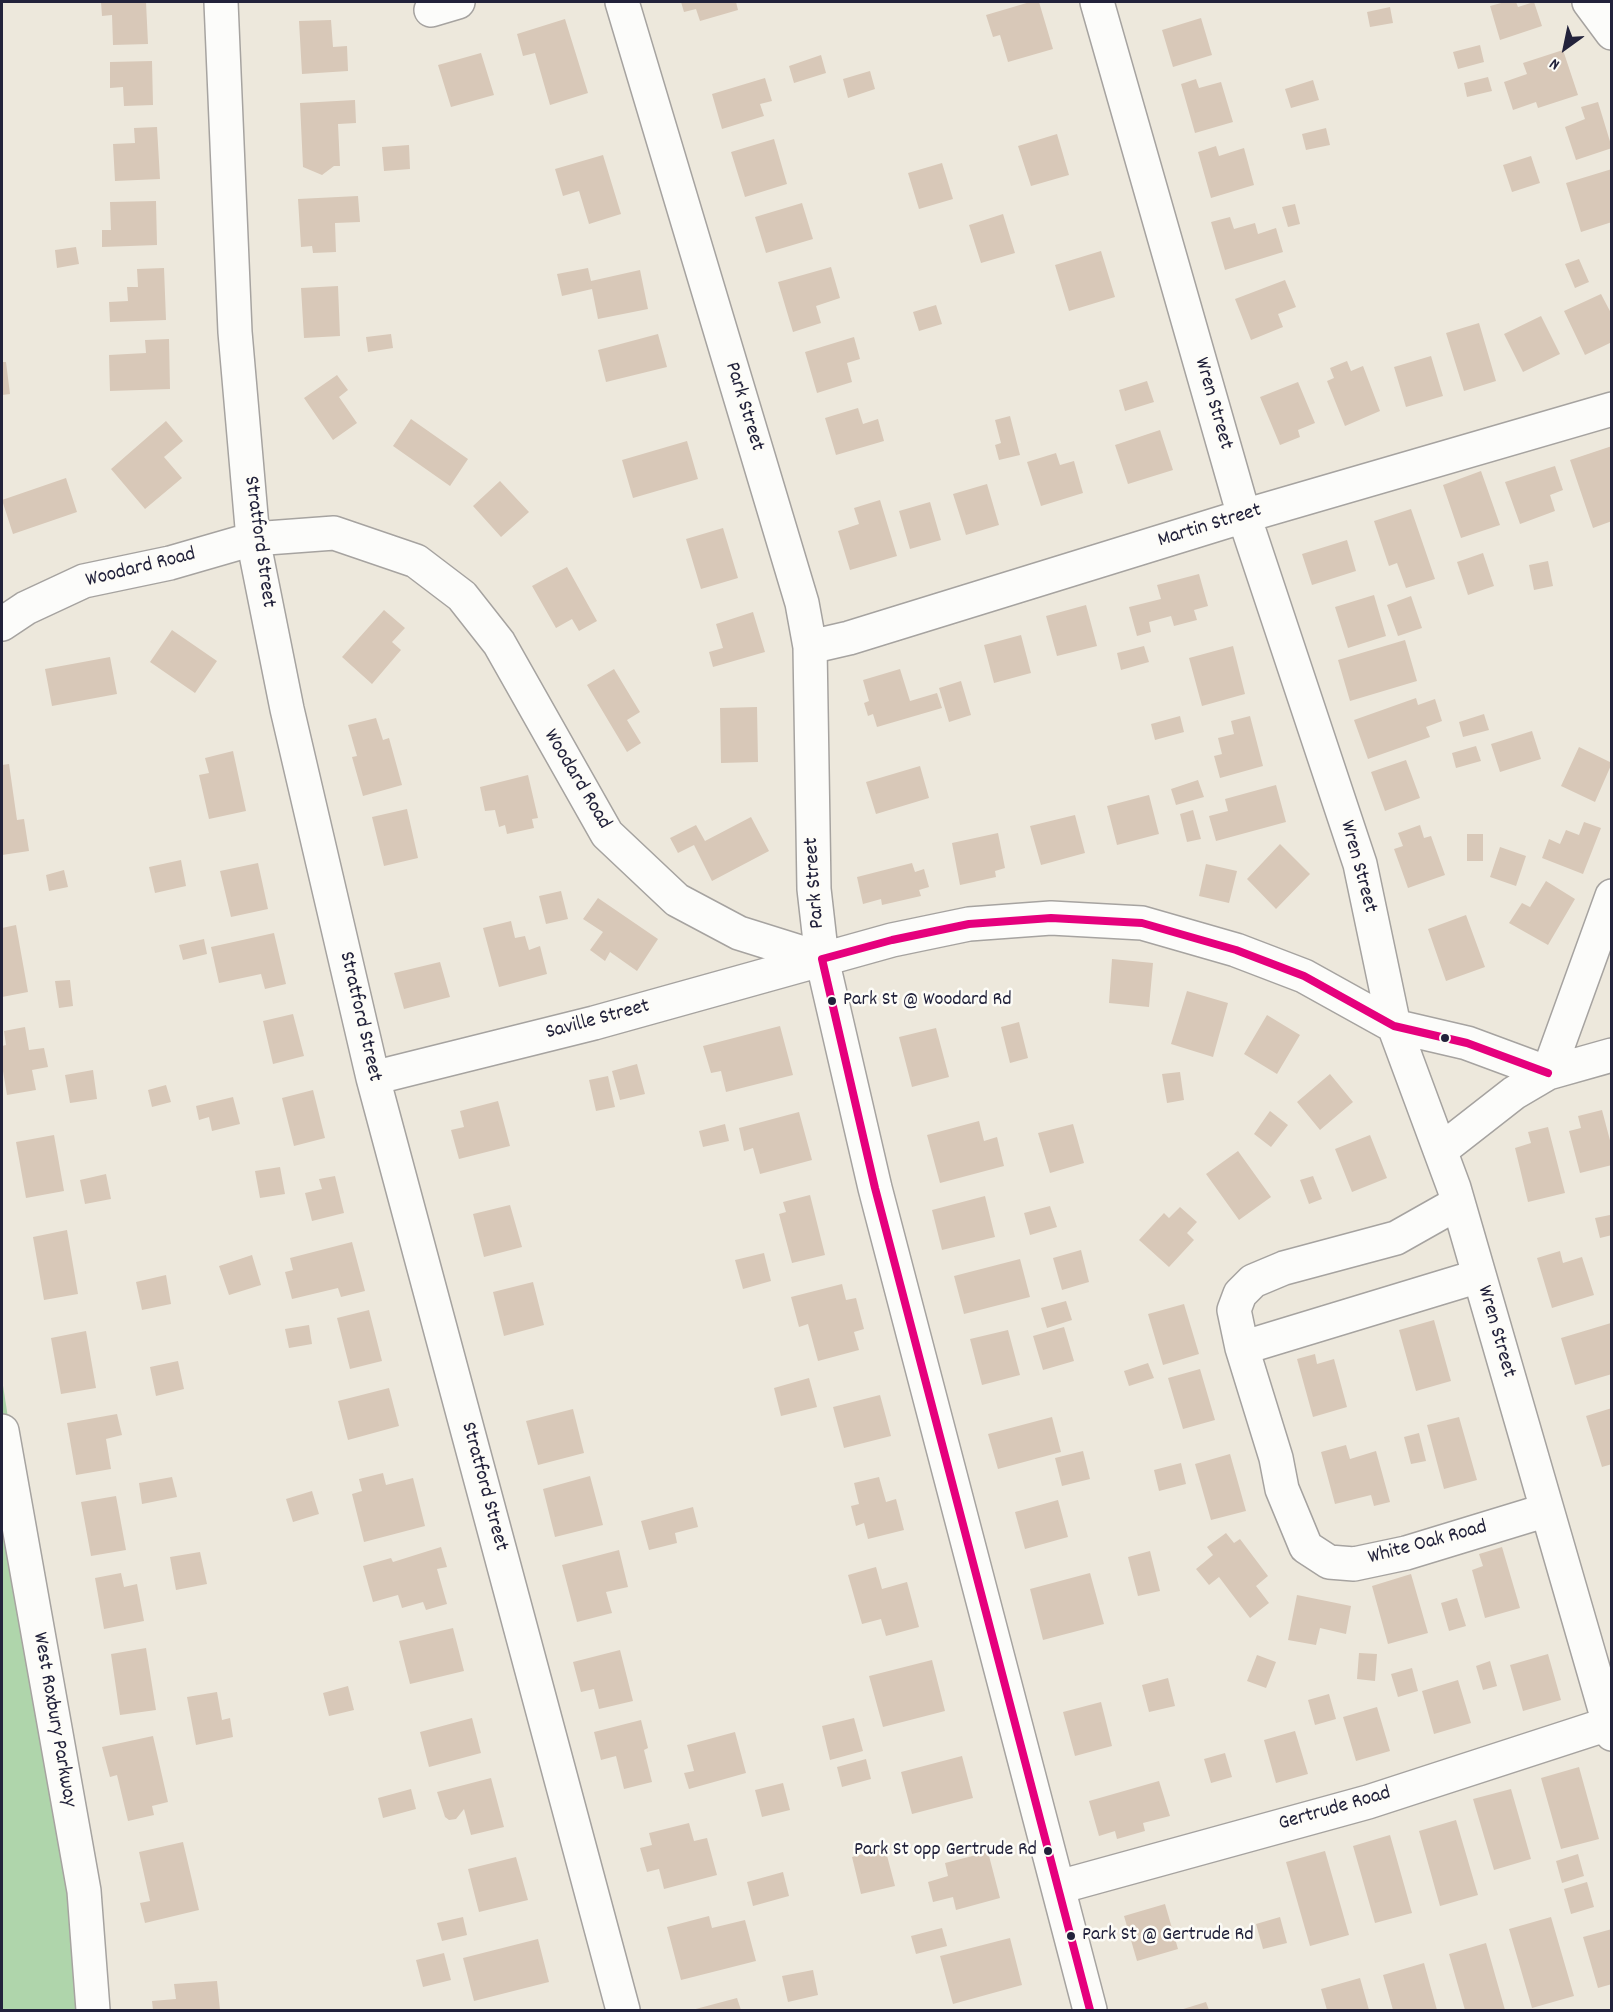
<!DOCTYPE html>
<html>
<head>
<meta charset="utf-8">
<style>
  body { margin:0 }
  #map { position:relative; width:1613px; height:2012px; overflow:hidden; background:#ede8dc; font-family:Dekko,sans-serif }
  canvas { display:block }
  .frame { position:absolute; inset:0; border:3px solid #22223b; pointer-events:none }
  .north { position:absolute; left:1535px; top:18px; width:60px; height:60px; -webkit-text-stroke:4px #fdfcf7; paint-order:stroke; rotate:213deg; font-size:16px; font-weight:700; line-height:24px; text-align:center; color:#22223b }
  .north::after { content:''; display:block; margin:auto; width:21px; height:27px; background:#22223b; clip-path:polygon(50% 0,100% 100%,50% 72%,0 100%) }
</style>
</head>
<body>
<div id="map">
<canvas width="1613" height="2012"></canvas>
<div class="frame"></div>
<div class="north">N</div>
</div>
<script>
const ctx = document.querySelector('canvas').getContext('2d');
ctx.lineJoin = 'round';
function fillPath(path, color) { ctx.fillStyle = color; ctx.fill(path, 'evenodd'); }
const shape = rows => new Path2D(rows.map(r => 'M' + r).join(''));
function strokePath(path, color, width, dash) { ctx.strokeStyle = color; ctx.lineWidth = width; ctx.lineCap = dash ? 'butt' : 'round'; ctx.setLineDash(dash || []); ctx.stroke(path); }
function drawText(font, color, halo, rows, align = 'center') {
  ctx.font = font + ' Dekko,sans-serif'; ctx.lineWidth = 5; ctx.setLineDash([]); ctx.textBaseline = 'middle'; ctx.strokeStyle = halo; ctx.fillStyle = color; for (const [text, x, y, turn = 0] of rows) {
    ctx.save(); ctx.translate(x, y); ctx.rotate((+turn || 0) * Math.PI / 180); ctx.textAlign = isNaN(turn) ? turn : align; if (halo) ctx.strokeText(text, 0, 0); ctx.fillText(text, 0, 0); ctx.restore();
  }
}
const green = shape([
  [2,1379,11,1437,98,2010,2,2010]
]);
const building = shape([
  [101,2,146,2,148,44,113,45,112,15,102,16],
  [681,2,736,2,738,10,700,21,696,9,684,12],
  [1030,2,1039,2,1053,49,1008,62,1000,35,993,37,986,15],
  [1505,2,1516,2,1518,7,1534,2,1542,26,1500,40,1490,6],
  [1390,7,1393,23,1370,27,1367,12],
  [1201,18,1212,55,1173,67,1162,30],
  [565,19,588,93,550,105,535,53,523,56,517,34],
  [331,20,333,47,347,46,348,71,302,74,299,21],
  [1480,45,1484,62,1458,69,1453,52],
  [1563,50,1578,95,1538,108,1536,102,1513,110,1504,82,1527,74,1523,63],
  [481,53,494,95,451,107,438,65],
  [821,55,826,73,794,83,789,66],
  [152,61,153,105,124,106,123,87,110,88,110,62],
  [870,71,875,89,848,98,843,79],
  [1488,77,1492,91,1467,97,1464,83],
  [765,78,772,101,760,104,764,116,722,129,712,94],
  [1196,79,1199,88,1221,82,1233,122,1195,133,1181,84],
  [1313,80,1319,100,1291,108,1285,89],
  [355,100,356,123,338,124,340,166,334,166,322,175,303,167,300,103],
  [1598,102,1612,148,1576,160,1565,127,1585,119,1581,107],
  [157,127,160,179,115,181,113,144,135,143,134,128],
  [1326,128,1330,145,1306,150,1302,134],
  [1057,134,1069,175,1031,186,1018,146],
  [774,139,787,184,745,197,731,152],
  [409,145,410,169,384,171,382,147],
  [1216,146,1219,156,1244,148,1254,185,1211,198,1198,152],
  [603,155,621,214,589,224,579,191,563,196,555,169],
  [1531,156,1540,183,1512,192,1503,165],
  [942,163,953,199,919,209,908,173],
  [1612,169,1612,222,1581,232,1566,183],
  [358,196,360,222,335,223,336,252,313,253,312,246,301,247,298,199],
  [156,201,157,245,102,247,102,230,111,230,110,202],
  [802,203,813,239,766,253,755,217],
  [1295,204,1300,224,1288,227,1282,207],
  [1003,214,1015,253,981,263,969,225],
  [1230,217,1234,229,1255,223,1258,234,1276,228,1283,252,1225,270,1211,222],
  [76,247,79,264,57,268,55,250],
  [1101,251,1115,297,1069,311,1055,265],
  [1579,259,1589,282,1575,288,1565,264],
  [831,267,840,298,816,306,821,323,793,332,778,282],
  [164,268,166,320,110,322,109,302,128,301,127,287,138,287,137,269],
  [588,268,591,281,640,270,648,309,598,319,592,289,562,296,557,274],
  [1285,280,1296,307,1278,314,1283,327,1251,340,1235,299],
  [338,286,340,336,304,338,301,288],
  [1601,294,1612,315,1612,342,1585,355,1564,311],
  [936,305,942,324,919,331,913,312],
  [1541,316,1560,354,1523,372,1504,334],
  [1479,323,1496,381,1464,391,1446,333],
  [391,334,393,348,368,352,366,337],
  [658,334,667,367,606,382,598,350],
  [854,337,860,359,847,363,852,382,817,393,805,352],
  [169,339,170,389,110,391,109,355,146,353,145,340],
  [1431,356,1443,396,1406,407,1394,367],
  [1347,361,1351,371,1363,366,1380,411,1345,426,1327,381,1334,378,1330,368],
  [2,362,6,362,10,394,2,395],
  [337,375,348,390,339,397,357,423,333,440,304,398],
  [1147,381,1154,402,1125,411,1119,390],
  [1298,382,1315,423,1298,430,1300,437,1280,445,1260,397],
  [858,408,863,424,878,419,884,441,836,455,825,418],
  [1010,416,1020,455,999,460,995,445,1001,443,995,420],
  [411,419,468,459,450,486,393,446],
  [166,421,183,441,164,457,182,478,145,509,111,469],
  [1160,430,1173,470,1128,484,1115,445],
  [687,441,698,479,633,498,622,460],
  [1612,446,1612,521,1593,528,1570,460],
  [1056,453,1060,465,1074,461,1083,493,1041,506,1027,462],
  [1555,466,1563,490,1550,495,1555,511,1520,524,1505,482],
  [1481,471,1500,525,1461,538,1443,485],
  [66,478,77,512,13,534,2,500],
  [500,481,529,512,501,537,473,506],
  [987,484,999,525,966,535,953,494],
  [880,500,897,556,850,570,838,531,859,524,854,508],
  [930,502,941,540,910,549,899,511],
  [1411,509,1435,579,1406,588,1397,563,1389,566,1374,521],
  [723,528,738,578,701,589,686,539],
  [1347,540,1356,571,1312,585,1302,554],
  [1483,553,1494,586,1468,595,1457,562],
  [1548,561,1553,586,1534,590,1529,565],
  [567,567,597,621,579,631,572,619,556,628,532,586],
  [1199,574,1208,606,1194,610,1197,620,1174,626,1171,616,1149,622,1151,632,1137,636,1129,607,1161,599,1157,585],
  [1374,595,1386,636,1348,648,1335,607],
  [1411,596,1422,628,1398,636,1387,605],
  [1086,605,1097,646,1057,656,1046,616],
  [384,610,405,628,392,642,401,650,372,684,342,657],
  [753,612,765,652,713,667,709,652,723,648,716,624],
  [172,630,217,661,195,693,150,662],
  [1021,635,1031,673,994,683,984,645],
  [1405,640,1417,681,1350,701,1338,660],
  [1144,646,1149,662,1121,670,1117,653],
  [1233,646,1245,694,1202,706,1189,658],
  [110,657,117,694,52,706,45,669],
  [614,669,640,712,627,720,641,743,627,752,587,685],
  [900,669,910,701,937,693,942,708,877,727,873,714,868,716,864,703,869,701,863,680],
  [961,681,971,715,949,722,939,688],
  [1416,698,1418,705,1435,699,1442,721,1426,727,1430,737,1368,759,1354,720],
  [757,707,758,762,721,763,720,708],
  [1484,714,1489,730,1463,737,1459,722],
  [1180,716,1184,732,1155,740,1151,724],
  [1250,716,1263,766,1220,778,1214,756,1222,754,1218,738,1234,734,1231,721],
  [376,718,383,740,389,738,402,785,363,796,352,757,357,756,348,725],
  [1532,731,1541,759,1500,772,1491,744],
  [1476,746,1481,761,1456,768,1452,753],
  [1579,747,1612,763,1595,802,1561,786],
  [233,751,246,811,209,819,199,775,209,773,205,758],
  [1406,760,1420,798,1385,811,1371,772],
  [9,764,17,820,24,819,29,851,2,855,2,765],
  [920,766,929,798,876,814,866,782],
  [528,775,538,818,532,819,534,828,507,834,505,825,499,827,495,810,485,811,480,787],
  [1198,780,1204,797,1176,805,1171,789],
  [1276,785,1286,822,1216,841,1209,816,1228,811,1225,799],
  [1149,795,1159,834,1117,845,1107,806],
  [407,809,418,858,384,866,372,817],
  [1193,810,1201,839,1187,842,1180,814],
  [1075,815,1085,853,1041,865,1030,826],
  [751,817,769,851,712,881,694,845,678,853,670,838,696,825,705,841],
  [1584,822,1601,828,1583,874,1542,858,1549,839,1560,844,1566,830,1579,835],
  [1420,825,1424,838,1431,836,1445,875,1408,888,1394,849,1403,846,1398,833],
  [998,833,1005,868,995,871,996,877,960,885,952,843],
  [1467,834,1483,834,1483,861,1467,861],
  [1280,844,1310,874,1276,909,1247,879],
  [1500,847,1526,856,1516,886,1490,877],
  [181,860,186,886,155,893,149,867],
  [258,863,268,909,231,917,220,871],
  [912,863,915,872,924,869,929,887,919,890,921,896,882,905,881,899,863,904,857,877],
  [1206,864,1237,871,1229,903,1199,896],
  [64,870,68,887,49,891,46,875],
  [1546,881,1575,899,1548,945,1509,923,1522,903,1530,907],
  [561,891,568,919,546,924,539,896],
  [598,898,658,939,637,971,610,952,605,961,590,950,603,932,583,919],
  [1466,915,1485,967,1446,981,1428,929],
  [511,921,515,938,525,936,529,950,540,946,547,974,499,987,483,928],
  [16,925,28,992,2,997,2,928],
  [274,933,286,984,265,989,261,974,219,983,211,947],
  [204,939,207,954,183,960,179,945],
  [1112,959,1153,963,1149,1007,1109,1003],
  [440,962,450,997,404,1009,394,973],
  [70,980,73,1006,59,1008,55,981],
  [1187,991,1228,1003,1213,1057,1171,1044],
  [293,1014,304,1056,273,1064,263,1021],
  [1267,1015,1300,1035,1277,1074,1244,1054],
  [1019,1022,1028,1058,1010,1063,1001,1027],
  [780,1026,793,1075,726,1092,721,1071,711,1073,703,1046],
  [25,1027,29,1050,44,1048,48,1067,32,1070,36,1090,7,1095,2,1065,2,1046,6,1045,4,1031],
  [936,1028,949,1077,912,1087,899,1037],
  [637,1064,645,1094,620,1100,612,1071],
  [93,1070,97,1099,70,1103,65,1075],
  [1180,1072,1184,1100,1167,1103,1162,1074],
  [1330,1074,1353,1102,1320,1130,1297,1102],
  [608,1076,615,1107,596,1111,589,1080],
  [166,1085,171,1102,152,1107,148,1090],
  [313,1090,325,1138,294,1146,282,1098],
  [233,1097,240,1124,212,1131,209,1117,199,1120,196,1106],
  [498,1101,510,1146,459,1159,451,1130,464,1127,460,1111],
  [1602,1110,1612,1148,1612,1165,1580,1173,1569,1131,1581,1128,1578,1116],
  [1270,1111,1288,1125,1271,1147,1254,1134],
  [799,1112,812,1160,760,1174,753,1148,744,1151,739,1128],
  [979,1121,984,1141,997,1137,1004,1166,940,1183,927,1135],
  [725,1124,729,1141,703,1147,699,1131],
  [1073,1124,1084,1163,1050,1173,1038,1133],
  [1548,1127,1565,1193,1528,1202,1515,1148,1531,1143,1528,1132],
  [54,1135,64,1191,26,1198,16,1142],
  [1370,1135,1387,1178,1352,1192,1335,1149],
  [1238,1151,1271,1197,1239,1220,1206,1174],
  [280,1167,285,1194,260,1198,255,1171],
  [106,1174,111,1199,85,1204,80,1180],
  [335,1176,344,1213,312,1221,305,1193,322,1189,319,1179],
  [1313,1176,1322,1199,1309,1204,1300,1180],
  [810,1195,825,1255,792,1263,779,1214,786,1212,783,1202],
  [985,1196,995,1237,942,1250,932,1210],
  [510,1205,522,1247,484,1257,473,1214],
  [1050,1206,1057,1227,1030,1235,1024,1213],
  [1180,1207,1197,1222,1187,1233,1194,1240,1169,1267,1139,1240,1164,1213,1169,1218],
  [1610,1215,1612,1235,1600,1238,1595,1218],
  [67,1230,78,1294,44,1300,33,1237],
  [352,1242,365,1291,341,1297,338,1288,292,1299,285,1272,293,1270,290,1258],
  [1081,1250,1089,1282,1062,1290,1053,1258],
  [1560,1251,1563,1263,1582,1257,1594,1295,1552,1308,1537,1258],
  [764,1253,771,1281,743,1289,735,1260],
  [252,1255,261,1285,229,1295,219,1266],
  [1020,1259,1030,1297,964,1314,954,1276],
  [166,1275,171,1304,142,1310,136,1282],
  [533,1282,544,1325,504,1336,493,1292],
  [842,1284,846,1300,856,1298,864,1329,854,1332,859,1350,818,1361,808,1324,799,1327,791,1297],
  [1066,1301,1072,1320,1047,1328,1041,1308],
  [1184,1304,1199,1354,1163,1365,1148,1314],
  [369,1310,382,1361,350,1369,337,1318],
  [1434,1320,1451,1381,1416,1391,1399,1330],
  [1611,1323,1612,1374,1575,1385,1561,1338],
  [309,1325,312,1344,289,1348,285,1329],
  [1064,1327,1074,1361,1043,1370,1033,1336],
  [1008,1330,1020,1375,982,1385,970,1339],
  [86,1331,96,1388,61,1394,51,1338],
  [1315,1354,1317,1364,1334,1359,1347,1407,1313,1417,1297,1359],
  [178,1361,184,1389,156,1396,150,1367],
  [1148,1363,1154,1378,1129,1386,1124,1371],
  [1200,1369,1215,1420,1183,1429,1168,1378],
  [809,1378,817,1407,781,1416,774,1388],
  [389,1388,399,1426,348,1440,338,1401],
  [880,1395,891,1436,844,1448,833,1407],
  [1612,1408,1612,1464,1602,1467,1586,1416],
  [573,1409,584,1453,538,1465,526,1421],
  [117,1414,122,1435,106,1439,111,1469,76,1475,67,1423],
  [1052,1417,1061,1452,998,1469,988,1434],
  [1459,1417,1477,1480,1444,1489,1427,1425],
  [1419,1433,1426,1461,1411,1464,1404,1437],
  [1346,1445,1350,1459,1376,1451,1390,1502,1374,1506,1371,1495,1335,1504,1321,1452],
  [1083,1451,1090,1479,1062,1486,1055,1458],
  [1230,1454,1246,1511,1211,1520,1195,1464],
  [1181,1463,1186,1484,1159,1491,1154,1470],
  [383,1473,386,1485,413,1478,425,1526,364,1542,352,1494,362,1491,359,1479],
  [590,1476,603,1525,555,1537,543,1489],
  [172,1477,177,1497,142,1504,139,1483],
  [879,1477,886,1502,896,1499,904,1530,868,1539,864,1523,856,1526,851,1506,859,1504,854,1483],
  [312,1491,319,1514,293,1522,286,1499],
  [116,1496,126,1550,91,1556,81,1502],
  [1058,1500,1068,1537,1025,1549,1015,1512],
  [693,1507,698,1527,675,1533,677,1543,649,1550,641,1521],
  [1226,1533,1234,1543,1240,1539,1268,1576,1256,1586,1269,1603,1250,1618,1219,1577,1209,1585,1196,1569,1213,1555,1207,1547],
  [441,1547,447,1567,437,1569,447,1604,426,1610,423,1602,402,1608,398,1595,373,1602,363,1566,391,1558,393,1562],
  [1502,1547,1520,1608,1485,1618,1472,1570,1483,1566,1479,1554],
  [619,1550,628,1587,606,1592,612,1613,577,1622,562,1565],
  [1150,1551,1160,1591,1138,1596,1128,1557],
  [200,1552,207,1584,176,1590,170,1557],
  [876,1567,882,1589,907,1582,919,1627,886,1636,881,1619,862,1624,848,1575],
  [121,1573,124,1587,137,1584,144,1621,104,1629,95,1578],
  [1090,1573,1104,1624,1043,1640,1030,1589],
  [1411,1574,1428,1633,1388,1644,1372,1586],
  [1297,1595,1351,1606,1346,1634,1320,1628,1316,1645,1288,1640],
  [1457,1598,1466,1626,1449,1631,1441,1603],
  [453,1628,464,1671,410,1684,399,1641],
  [146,1648,156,1710,120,1715,111,1654],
  [620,1650,633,1701,599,1709,594,1689,581,1692,573,1662],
  [1359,1653,1377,1654,1375,1681,1357,1679],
  [1548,1654,1561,1700,1523,1711,1510,1665],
  [1257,1655,1276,1662,1266,1688,1247,1681],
  [932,1660,945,1711,883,1727,869,1676],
  [1490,1661,1497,1686,1483,1690,1476,1666],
  [1412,1668,1418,1691,1398,1697,1391,1674],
  [1168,1678,1175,1706,1149,1712,1142,1685],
  [1458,1680,1471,1723,1434,1734,1422,1691],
  [348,1686,354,1710,329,1716,323,1693],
  [217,1692,222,1720,230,1718,233,1737,196,1745,187,1697],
  [1329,1694,1336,1719,1315,1725,1308,1700],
  [1101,1702,1112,1746,1075,1756,1063,1712],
  [1377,1707,1390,1751,1356,1761,1343,1717],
  [472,1718,481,1753,429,1767,420,1732],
  [854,1718,863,1751,830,1760,822,1726],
  [641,1720,648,1748,644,1750,652,1782,624,1789,616,1756,601,1760,594,1732],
  [1295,1731,1308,1774,1276,1783,1264,1740],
  [735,1732,746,1773,689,1789,684,1773,694,1771,687,1745],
  [153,1736,168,1802,152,1806,154,1815,128,1821,117,1775,110,1777,102,1747],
  [1225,1753,1232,1777,1211,1783,1204,1759],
  [962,1756,973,1798,912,1814,901,1772],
  [866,1759,871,1779,842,1787,837,1767],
  [1579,1767,1599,1839,1561,1849,1541,1778],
  [491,1778,504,1827,471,1835,464,1809,456,1819,449,1820,445,1817,437,1792],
  [1159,1781,1170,1816,1143,1823,1145,1831,1117,1839,1115,1831,1099,1836,1089,1801],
  [783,1783,790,1810,762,1817,755,1790],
  [411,1789,416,1809,383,1818,378,1798],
  [1511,1789,1531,1859,1494,1870,1473,1799],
  [1456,1820,1478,1895,1440,1906,1419,1831],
  [689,1823,694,1841,707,1838,717,1875,664,1889,659,1869,647,1872,640,1848,652,1845,649,1833],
  [1390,1835,1412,1913,1375,1923,1353,1846],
  [183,1842,199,1910,145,1923,140,1903,150,1901,139,1852],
  [885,1848,895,1886,861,1894,852,1857],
  [1325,1851,1349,1935,1310,1946,1286,1862],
  [988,1852,1000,1898,956,1910,953,1897,933,1902,928,1882,948,1876,945,1863],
  [1578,1854,1584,1876,1562,1883,1556,1861],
  [516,1857,528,1900,479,1912,468,1869],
  [783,1872,789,1896,753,1906,747,1882],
  [1587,1882,1594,1907,1571,1914,1564,1889],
  [1165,1904,1178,1949,1137,1961,1124,1916],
  [709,1916,712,1928,745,1920,756,1961,681,1980,667,1927],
  [463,1917,467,1935,442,1941,437,1923],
  [1280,1917,1287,1943,1263,1949,1256,1924],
  [1551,1917,1574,1996,1532,2008,1509,1929],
  [942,1928,947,1946,916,1954,911,1936],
  [1612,1929,1612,1984,1598,1988,1583,1937],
  [1010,1938,1022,1985,953,2004,940,1956],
  [538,1939,549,1982,474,2001,463,1958],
  [1486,1943,1505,2010,1465,2010,1449,1954],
  [444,1953,451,1980,423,1987,416,1960],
  [1424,1963,1437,2010,1393,2010,1383,1975],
  [813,1970,818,1995,788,2002,782,1976],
  [1360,1978,1369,2010,1327,2010,1321,1989],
  [217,1981,220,2010,153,2010,152,2001,176,1999,174,1984],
  [737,1998,741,2010,692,2010],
  [1206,2002,1209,2010,1180,2010]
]);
const street = shape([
  [221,2,235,332,253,539,287,709,373,1078,623,2010],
  [622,2,802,603,810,647,814,889,822,959,875,1188,1090,2010],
  [1097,2,1244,516,1360,864,1394,1026,1454,1188,1612,1734],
  [1589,2,1612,33],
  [431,10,458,2],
  [2,624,26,608,84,581,170,563,253,539,334,533,416,561,462,596,499,643,607,834,677,900,739,933,822,959],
  [810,647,849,638,1244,516,1612,409],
  [373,1078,594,1023,892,940,969,924,1051,918,1142,923,1236,950,1304,976,1394,1026,1467,1043,1548,1073,1612,1055],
  [1441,1150,1514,1093,1548,1073,1612,896],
  [1458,1203,1396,1238,1284,1268,1253,1281,1240,1294,1234,1310,1242,1348,1276,1458,1282,1489,1306,1547,1329,1562,1354,1564,1406,1553,1547,1510],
  [1242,1348,1479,1276],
  [2,1431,84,1891,93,2010],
  [1059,1887,1368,1802,1608,1724]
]);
const bus1 = shape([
  [1090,2010,875,1188,822,959,892,940,969,924,1051,918,1142,923,1236,950,1304,976,1394,1026,1467,1043,1548,1073]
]);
const markers = [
  [832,1001,5,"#22223b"],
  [1445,1038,5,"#22223b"],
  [1048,1851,5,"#22223b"],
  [1071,1936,5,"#22223b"]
];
const busNames = [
  ["Park St @ Woodard Rd",843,1001],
  ["Park St opp Gertrude Rd",1037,1851,"right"],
  ["Park St @ Gertrude Rd",1082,1936]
];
const streetNames = [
  ["Wren Street",1212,404,74],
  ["Park Street",743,407,73],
  ["Martin Street",1210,527,-17],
  ["Stratford Street",258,542,82],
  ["Woodard Road",141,569,-14],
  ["Woodard Road",576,780,59],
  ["Wren Street",1357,867,75],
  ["Park Street",816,883,-94],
  ["Stratford Street",359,1017,77],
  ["Saville Street",598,1021,-15],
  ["Wren Street",1495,1332,74],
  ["Stratford Street",483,1487,75],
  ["White Oak Road",1428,1544,-15],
  ["West Roxbury Parkway",53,1720,80],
  ["Gertrude Road",1335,1810,-16]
];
fillPath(green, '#afd5ab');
fillPath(building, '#d8c8b8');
strokePath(street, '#a6a3a0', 36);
strokePath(street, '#fcfcfa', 33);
strokePath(bus1, '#e5007d', 8);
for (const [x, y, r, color] of markers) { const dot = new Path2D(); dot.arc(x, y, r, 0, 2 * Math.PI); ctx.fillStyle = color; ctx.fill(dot); strokePath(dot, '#fdfcf7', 2); }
drawText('20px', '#22223b', '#fdfcf7', busNames, 'left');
drawText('21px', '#22223b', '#fdfcf7', streetNames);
</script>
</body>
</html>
